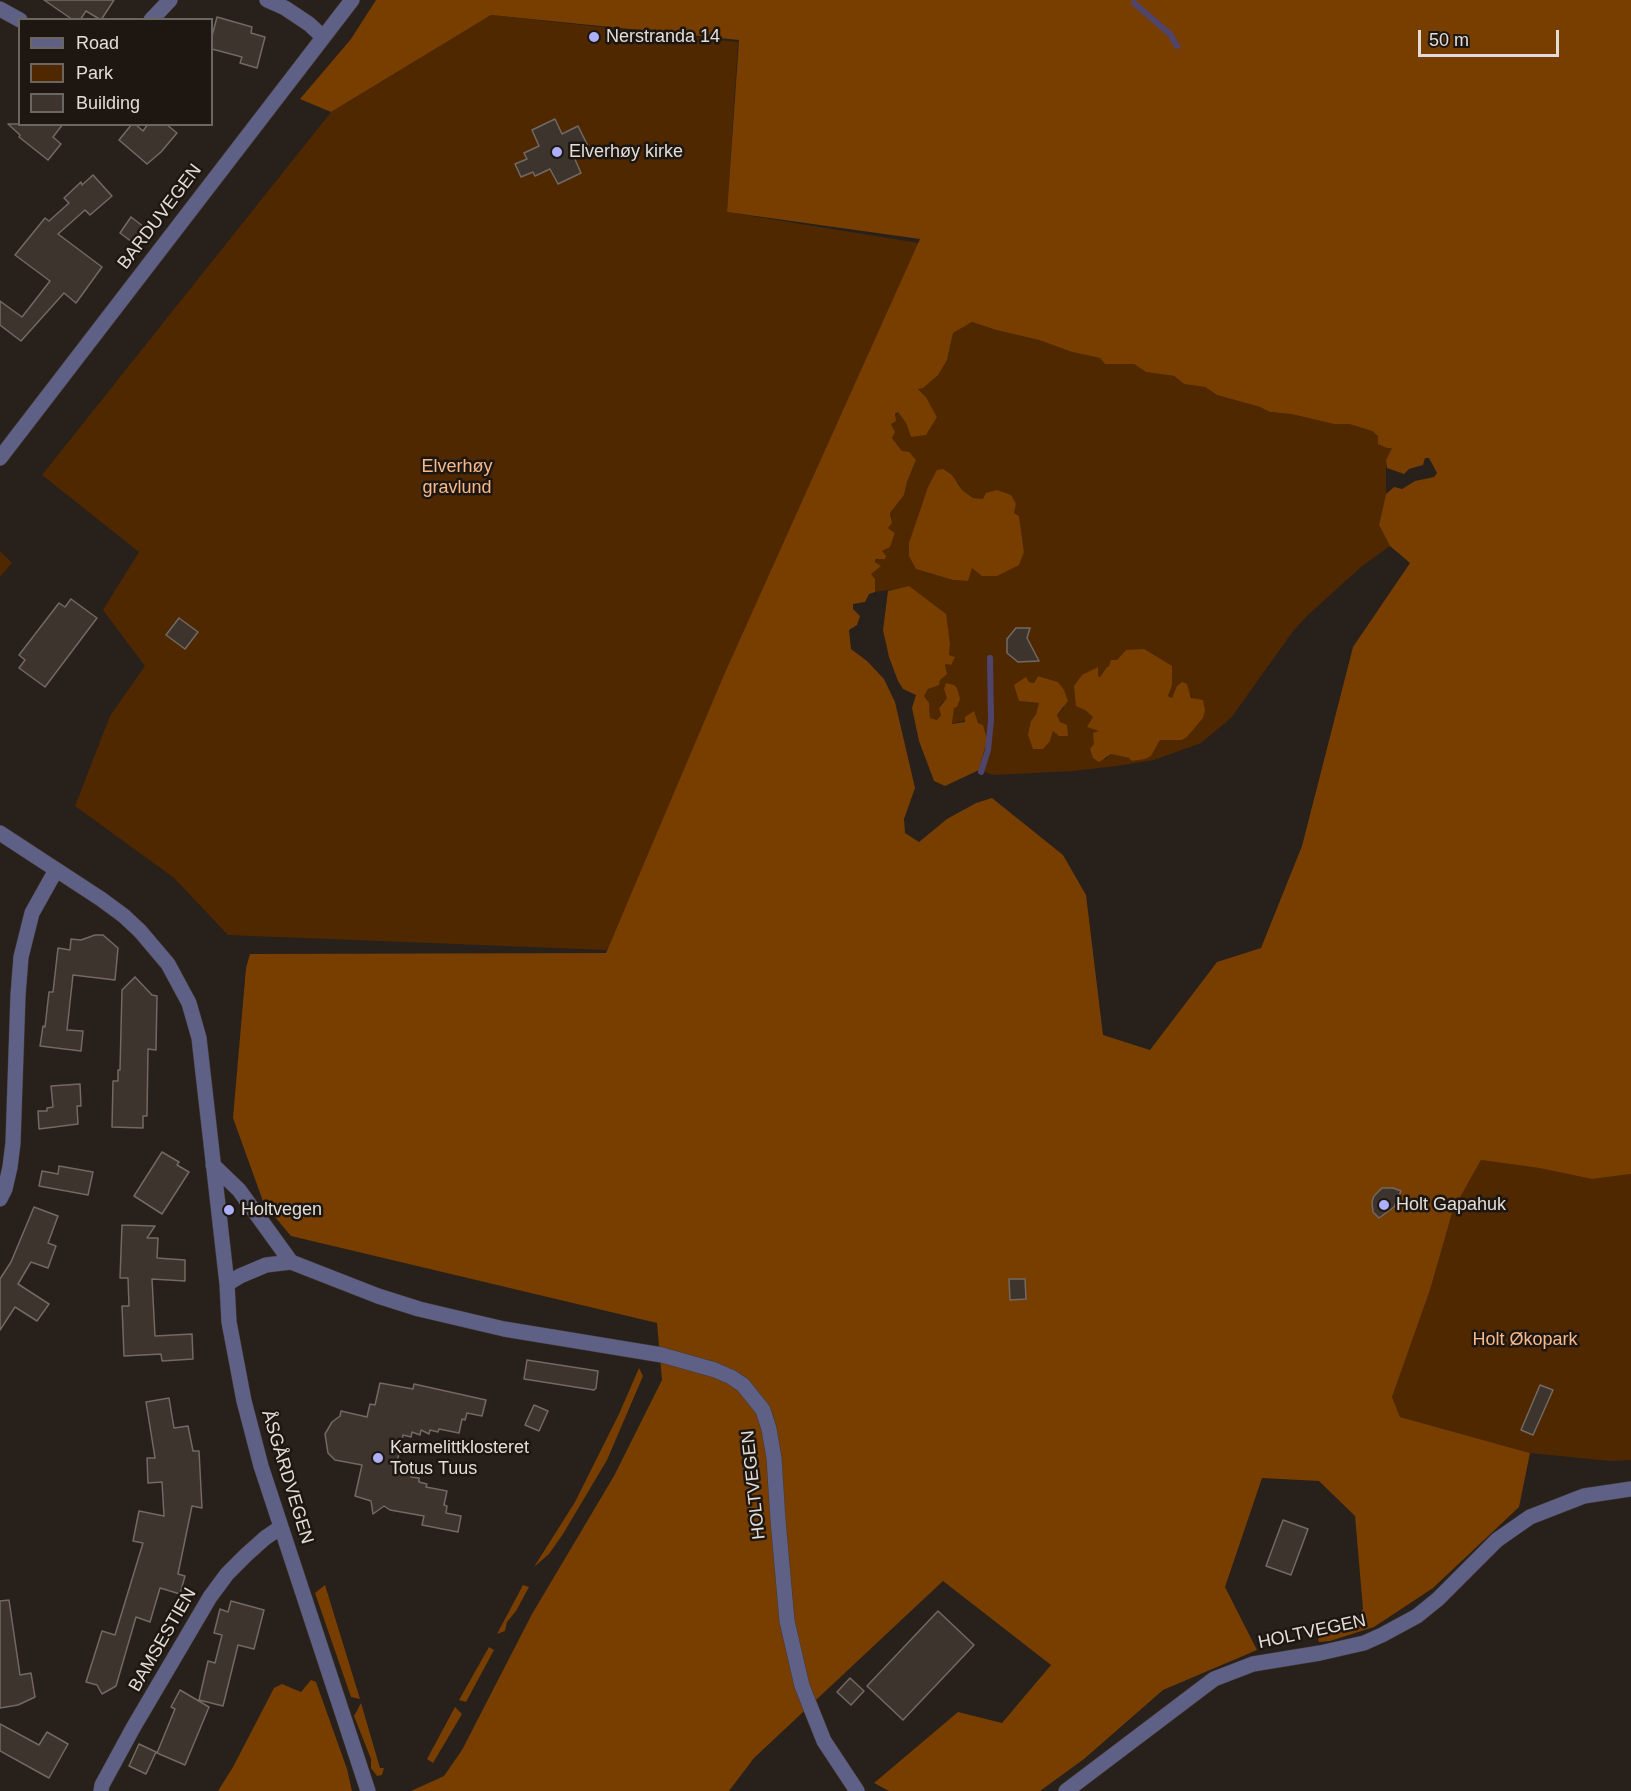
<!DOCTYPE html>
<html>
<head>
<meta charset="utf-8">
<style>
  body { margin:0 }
  #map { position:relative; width:1631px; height:1791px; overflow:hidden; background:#28201a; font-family:Helvetica,sans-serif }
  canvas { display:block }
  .legend { position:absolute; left:18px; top:18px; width:195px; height:108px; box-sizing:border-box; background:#1e1711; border:2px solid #6c6661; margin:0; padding:8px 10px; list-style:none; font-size:18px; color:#e2ddd9 }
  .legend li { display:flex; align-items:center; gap:12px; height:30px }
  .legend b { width:30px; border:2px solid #6c6661 }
  .scale { position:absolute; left:1418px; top:30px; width:141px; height:27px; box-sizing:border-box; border:3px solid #e2ddd9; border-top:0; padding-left:8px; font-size:18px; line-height:21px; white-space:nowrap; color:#e2ddd9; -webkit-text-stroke:4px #1e1711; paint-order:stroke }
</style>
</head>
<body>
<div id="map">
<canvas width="1631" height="1791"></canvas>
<ul class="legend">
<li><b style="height:8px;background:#5f6085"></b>Road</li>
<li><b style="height:16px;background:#4f2800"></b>Park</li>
<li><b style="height:16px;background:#3c342d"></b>Building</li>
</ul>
<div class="scale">50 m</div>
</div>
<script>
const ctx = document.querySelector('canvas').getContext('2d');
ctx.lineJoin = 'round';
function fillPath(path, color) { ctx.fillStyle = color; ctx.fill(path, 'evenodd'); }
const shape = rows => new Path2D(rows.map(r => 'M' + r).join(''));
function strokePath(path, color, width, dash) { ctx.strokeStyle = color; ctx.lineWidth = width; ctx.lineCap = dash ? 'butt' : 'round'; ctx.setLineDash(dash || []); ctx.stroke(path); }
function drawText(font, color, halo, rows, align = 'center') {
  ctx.font = font + ' Helvetica,sans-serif'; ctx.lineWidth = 5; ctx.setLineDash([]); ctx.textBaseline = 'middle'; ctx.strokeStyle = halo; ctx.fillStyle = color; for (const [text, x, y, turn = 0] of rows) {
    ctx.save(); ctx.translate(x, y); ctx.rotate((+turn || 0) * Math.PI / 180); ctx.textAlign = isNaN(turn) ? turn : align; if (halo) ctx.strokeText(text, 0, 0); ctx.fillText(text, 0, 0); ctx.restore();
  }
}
const green = shape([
  [491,15,738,42,727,212,919,243,607,950,228,935,174,878,75,806,110,716,145,666,103,610,139,552,42,475,331,112],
  [972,322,996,330,1039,340,1072,352,1100,358,1105,364,1134,364,1146,372,1174,376,1184,384,1205,387,1217,395,1260,407,1270,412,1291,414,1334,424,1349,424,1372,431,1393,447,1386,460,1386,494,1379,525,1390,546,1361,567,1308,615,1294,630,1231,718,1201,743,1154,760,1117,766,1073,771,993,775,979,770,982,763,983,725,978,723,975,718,952,724,954,707,947,698,941,704,939,708,941,715,937,720,929,718,930,711,924,696,928,689,940,680,945,666,954,657,949,655,950,644,909,587,875,592,875,579,870,574,880,566,875,562,882,554,882,551,890,546,895,533,888,528,892,517,890,513,904,495,907,482,916,460,902,451,892,438,895,432,891,424,898,412,906,423,911,437,937,417,926,397,918,388,947,360,953,333],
  [958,482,962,490,973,498,983,499,1019,516,1024,552,972,568,967,581,953,580,916,569],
  [1126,650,1172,699,1189,692,1203,718,1187,737,1182,740,1160,740,1151,756,1130,758,1111,754,1105,760,1100,731,1093,717,1085,710,1098,668,1098,676,1100,677,1107,667,1117,660],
  [1038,676,1058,682,1064,708,1057,715,1060,722,1053,731,1050,741,1031,721,1036,714,1039,703,1019,701,1029,682,1034,683],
  [0,551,12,563,0,577],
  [1481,1160,1539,1168,1592,1179,1631,1174,1631,1460,1610,1461,1530,1453,1400,1417,1392,1397,1430,1290,1453,1210]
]);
const forest = shape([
  [376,0,1631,0,1631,1174,1592,1179,1539,1168,1481,1160,1453,1210,1430,1290,1392,1397,1400,1417,1530,1453,1519,1507,1433,1588,1374,1627,1330,1641,1319,1642,1317,1634,1354,1621,1363,1609,1355,1516,1319,1481,1262,1478,1225,1587,1257,1650,1163,1690,1084,1759,1040,1791,889,1791,874,1783,958,1712,1002,1723,1051,1665,943,1581,754,1758,729,1791,411,1791,444,1776,462,1750,532,1614,614,1476,662,1380,657,1323,291,1236,264,1204,233,1118,246,968,250,954,606,953,724,675,920,239,727,212,739,40,491,15,331,112,300,99,351,39],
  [972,322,996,330,1039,340,1072,352,1100,358,1105,364,1134,364,1146,372,1174,376,1184,384,1205,387,1217,395,1260,407,1270,412,1291,414,1334,424,1349,424,1372,431,1378,436,1378,444,1387,448,1392,448,1386,460,1387,468,1404,474,1409,469,1423,465,1425,458,1429,458,1437,473,1434,477,1415,481,1402,489,1394,487,1386,494,1379,525,1390,546,1410,563,1353,647,1302,846,1261,948,1217,962,1150,1050,1103,1035,1086,895,1063,855,992,798,976,803,947,819,919,842,905,833,904,819,915,788,895,702,884,679,867,661,851,649,849,630,857,625,860,616,853,609,853,604,865,602,869,594,875,592,875,579,871,574,881,566,875,562,876,559,885,559,886,556,882,551,890,547,895,533,888,528,892,523,890,513,904,495,907,482,916,460,909,452,902,451,892,438,895,432,891,424,896,421,895,414,898,412,906,423,911,437,926,435,937,417,926,397,918,389,923,388,938,375,947,360,953,333],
  [943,469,952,475,962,490,973,498,983,499,986,493,997,490,1011,495,1016,504,1014,513,1019,516,1024,552,1019,565,997,576,982,576,972,568,968,581,953,580,916,569,909,556,909,543,928,487,937,470],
  [909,586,946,614,950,644,949,655,955,657,951,665,947,664,945,665,947,674,940,680,939,685,928,689,924,696,929,703,930,718,937,720,941,715,939,708,947,698,944,689,946,683,954,685,957,688,960,699,957,707,954,708,952,724,965,722,965,717,974,711,978,723,983,725,987,739,979,770,945,786,934,781,919,741,912,708,916,695,903,689,898,681,889,657,883,630,888,591],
  [1144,649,1172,666,1172,685,1168,696,1172,698,1177,686,1182,682,1187,684,1191,698,1203,700,1205,710,1203,718,1187,737,1182,740,1160,740,1151,756,1145,759,1132,761,1129,758,1111,754,1099,762,1093,758,1090,749,1094,744,1093,733,1099,731,1087,727,1093,717,1085,710,1076,706,1074,686,1082,675,1098,667,1098,676,1100,677,1107,667,1109,666,1111,660,1117,660,1126,650],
  [1038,676,1058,682,1064,690,1068,701,1057,715,1060,722,1067,725,1068,736,1059,736,1053,731,1050,741,1043,749,1033,749,1028,735,1031,721,1036,714,1039,703,1019,701,1014,685,1026,677,1029,682,1034,683],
  [639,1368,643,1376,607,1460,563,1534,549,1554,534,1567,575,1502,619,1414],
  [325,1585,360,1699,351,1697,315,1593],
  [523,1585,529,1587,516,1611,507,1622,505,1631,497,1634],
  [489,1647,494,1650,466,1702,459,1700],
  [311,1680,316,1682,347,1769,352,1791,218,1791,233,1767,274,1688,282,1684,301,1692],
  [361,1703,380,1768,384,1768,382,1775,377,1776,371,1768,371,1759,354,1716],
  [455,1707,462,1714,433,1763,427,1759]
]);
const stream = shape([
  [1134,3,1170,34,1177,46],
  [981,772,988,750,991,720,990,658]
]);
const building = shape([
  [44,0,114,0,101,20,86,11,80,20,73,20,44,0],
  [217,17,252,27,251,33,265,37,257,68,240,63,242,57,212,49,212,36,217,17],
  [555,119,562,134,578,126,590,150,574,157,581,173,558,184,550,169,535,176,533,172,521,177,515,164,527,159,524,153,539,146,532,130,555,119],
  [8,124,63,124,53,137,61,144,48,160,19,137,20,135,8,124],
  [132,124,135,124,143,131,148,124,166,124,177,133,161,152,147,164,119,140,132,124],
  [93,175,112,196,90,215,85,210,58,234,102,267,76,303,64,293,21,341,0,325,0,301,22,317,50,281,15,255,45,218,49,221,69,203,64,198,81,182,82,185,93,175],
  [131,217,144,227,132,242,120,233,131,217],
  [71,599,97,618,45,687,19,668,25,660,19,655,59,603,65,607,71,599],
  [179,618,198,632,185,649,166,635,179,618],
  [1016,628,1030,628,1027,638,1039,661,1018,662,1007,653,1007,639,1016,628],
  [95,935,103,935,118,948,115,980,73,975,67,1030,83,1031,81,1051,40,1046,43,1026,45,1027,49,992,53,992,58,948,70,950,71,939,81,940,95,935],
  [135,977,152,995,157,996,156,1050,148,1049,147,1116,143,1116,143,1128,112,1127,113,1081,118,1081,118,1070,120,1070,122,990,135,977],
  [80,1084,81,1106,77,1106,78,1124,39,1129,38,1111,47,1111,47,1108,53,1107,51,1086,80,1084],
  [162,1152,179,1162,177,1165,189,1172,162,1214,134,1196,162,1152],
  [59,1166,93,1172,88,1195,39,1186,42,1171,58,1174,59,1166],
  [1382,1188,1393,1188,1401,1191,1394,1207,1379,1218,1373,1212,1372,1202,1374,1196,1382,1188],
  [34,1207,58,1216,48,1243,56,1246,48,1268,31,1262,18,1284,49,1304,37,1321,15,1307,0,1330,0,1279,11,1262,34,1207],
  [122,1225,155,1226,147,1238,158,1238,157,1258,185,1260,185,1281,152,1279,155,1336,192,1334,193,1359,162,1361,161,1354,124,1356,122,1306,129,1306,128,1278,120,1278,122,1225],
  [1009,1279,1025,1279,1026,1299,1010,1300,1009,1279],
  [527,1360,598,1371,596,1388,594,1390,524,1379,527,1360],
  [380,1383,413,1389,414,1384,486,1400,482,1416,467,1413,465,1420,462,1419,459,1433,439,1429,438,1432,430,1430,429,1434,421,1430,420,1435,412,1432,411,1437,403,1435,396,1467,404,1468,404,1472,412,1473,411,1477,419,1478,419,1482,427,1484,426,1487,447,1491,444,1505,447,1506,446,1513,461,1516,458,1532,422,1525,424,1516,390,1510,384,1506,373,1514,371,1501,355,1496,362,1465,335,1460,328,1453,325,1434,332,1422,340,1416,341,1411,367,1417,370,1404,375,1405,380,1383],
  [1540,1385,1553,1390,1533,1435,1521,1430,1540,1385],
  [169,1398,174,1428,188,1426,193,1451,199,1451,202,1508,192,1506,178,1574,185,1576,180,1594,160,1588,150,1622,136,1617,116,1686,102,1694,97,1685,86,1682,102,1631,115,1635,143,1543,133,1541,139,1511,164,1516,162,1482,148,1483,147,1458,155,1458,146,1402,169,1398],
  [534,1405,548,1411,539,1431,525,1425,534,1405],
  [1283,1520,1308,1529,1291,1575,1266,1566,1283,1520],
  [9,1600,20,1675,31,1673,35,1697,18,1705,0,1708,0,1601,9,1600],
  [231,1601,264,1610,254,1649,238,1645,223,1706,199,1700,208,1661,215,1663,222,1635,214,1633,220,1609,228,1612,231,1601],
  [938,1611,974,1645,903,1720,867,1686,938,1611],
  [850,1678,864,1691,851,1705,837,1692,850,1678],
  [180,1690,209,1707,185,1765,157,1753,175,1709,171,1707,180,1690],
  [0,1724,39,1745,47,1732,68,1744,49,1778,0,1751,0,1724],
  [139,1744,156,1752,146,1774,129,1766,139,1744]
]);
const minor = shape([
  [267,0,285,8,309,24,323,37],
  [0,9,20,20],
  [151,20,170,0],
  [0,458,352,0],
  [0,833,101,899,124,916,140,931,168,964,189,1003,199,1038,227,1284,229,1322,244,1401,261,1466,368,1791],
  [213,1165,239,1190,291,1262],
  [0,1199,5,1189,10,1167,13,1143,18,995,21,957,32,913,56,870],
  [227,1284,240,1276,266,1265,291,1262,378,1296,419,1309,504,1329,662,1355,715,1370,731,1377,743,1385,763,1410,769,1429,774,1458,778,1520,787,1621,802,1686,824,1741,857,1791],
  [101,1791,102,1785,133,1728,210,1597,227,1574,246,1555,265,1538,281,1527],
  [1066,1791,1214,1679,1253,1664,1320,1653,1364,1643,1382,1635,1417,1616,1438,1599,1497,1540,1530,1517,1584,1496,1631,1489]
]);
const markers = [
  [594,37,6,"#adaffb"],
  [557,152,6,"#adaffb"],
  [1384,1205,6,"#adaffb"],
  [229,1210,6,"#adaffb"],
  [378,1458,6,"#adaffb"]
];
const poiNames = [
  ["Nerstranda 14",606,37],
  ["Elverhøy kirke",569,152],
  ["Holt Gapahuk",1396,1205],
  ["Holtvegen",241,1210],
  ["Karmelittklosteret",390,1448],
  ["Totus Tuus",390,1469]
];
const streetNames = [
  ["BARDUVEGEN",160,217,-53],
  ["ÅSGÅRDVEGEN",287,1477,73],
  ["HOLTVEGEN",754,1485,-96],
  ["HOLTVEGEN",1312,1632,-12],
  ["BAMSESTIEN",163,1640,-60]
];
const parkNames = [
  ["Elverhøy",457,467],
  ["gravlund",457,488],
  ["Holt Økopark",1525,1340]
];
fillPath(green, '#4f2800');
fillPath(forest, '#773e00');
strokePath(stream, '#4f446c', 6);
fillPath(building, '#3c342d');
strokePath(building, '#736962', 1.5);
strokePath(minor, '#423a35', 16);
strokePath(minor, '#5f6085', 15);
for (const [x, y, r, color] of markers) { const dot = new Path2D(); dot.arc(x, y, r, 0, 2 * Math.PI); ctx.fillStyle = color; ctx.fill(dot); strokePath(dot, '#1e1711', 2); }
drawText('18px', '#e2ddd9', '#1e1711', poiNames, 'left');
drawText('18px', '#e2ddd9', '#1e1711', streetNames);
drawText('18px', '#f7b98a', '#1e1711', parkNames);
</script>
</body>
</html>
